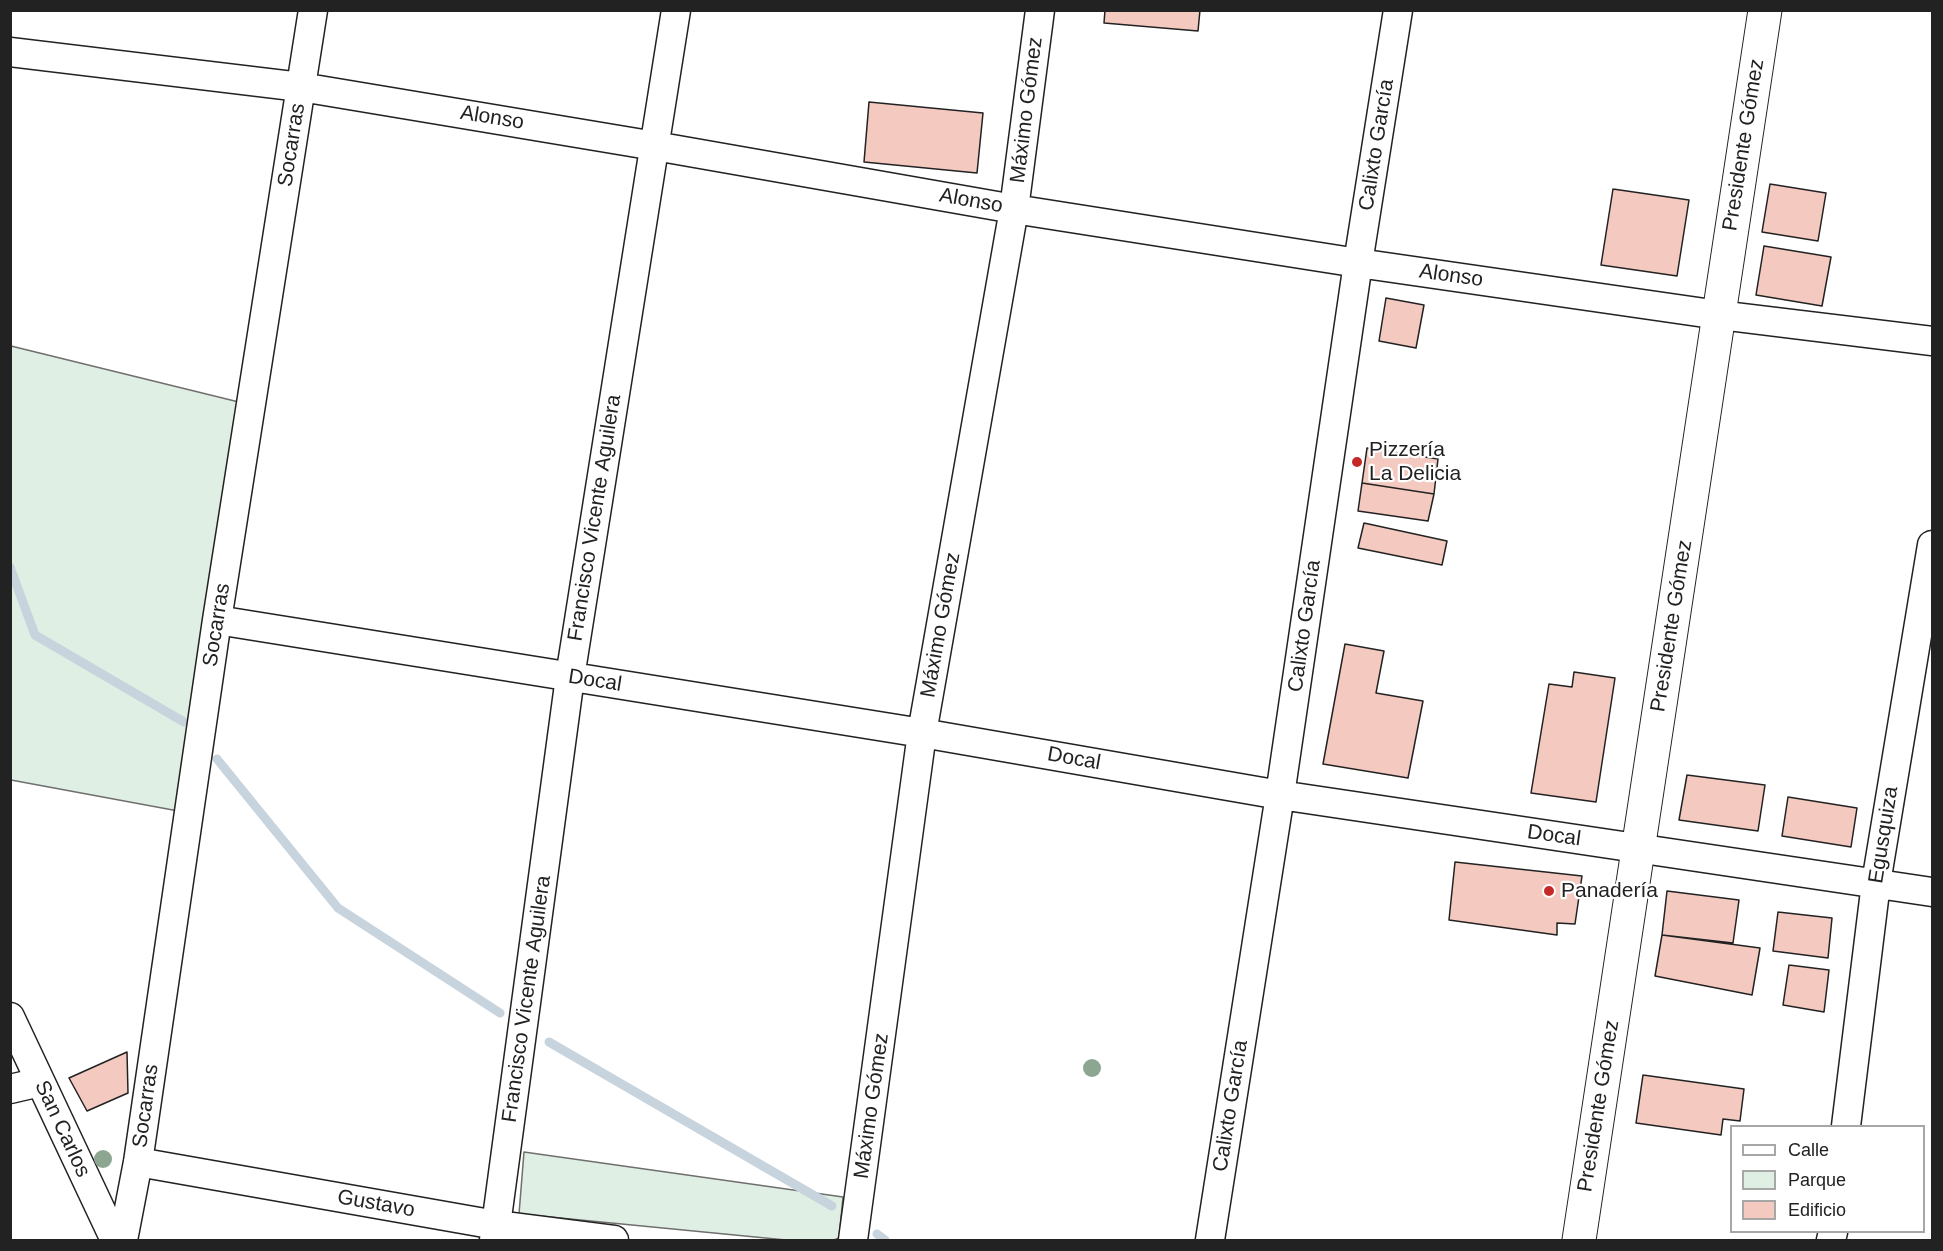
<!DOCTYPE html>
<html>
<head>
<meta charset="utf-8">
<style>
  body { margin:0 }
  #map { position:relative; width:1943px; height:1251px; overflow:hidden; background:#fff; font-family:Helvetica,sans-serif }
  canvas { display:block }
  .frame { position:absolute; inset:0; border:12px solid #222; pointer-events:none }
  .legend { position:absolute; left:1730px; top:1125px; width:195px; height:108px; box-sizing:border-box; background:#fff; border:2px solid #a7a7a7; margin:0; padding:8px 10px; list-style:none; font-size:18px; color:#222 }
  .legend li { display:flex; align-items:center; gap:12px; height:30px }
  .legend b { width:30px; border:2px solid #a7a7a7 }
</style>
</head>
<body>
<div id="map">
<canvas width="1943" height="1251"></canvas>
<div class="frame"></div>
<ul class="legend">
<li><b style="height:8px;background:#fff"></b>Calle</li>
<li><b style="height:16px;background:#e0efe3"></b>Parque</li>
<li><b style="height:16px;background:#f3c9c0"></b>Edificio</li>
</ul>
</div>
<script>
const ctx = document.querySelector('canvas').getContext('2d');
ctx.lineJoin = 'round';
function fillPath(path, color) { ctx.fillStyle = color; ctx.fill(path, 'evenodd'); }
const shape = rows => new Path2D(rows.map(r => 'M' + r).join(''));
function strokePath(path, color, width, dash) { ctx.strokeStyle = color; ctx.lineWidth = width; ctx.lineCap = dash ? 'butt' : 'round'; ctx.setLineDash(dash || []); ctx.stroke(path); }
function drawText(font, color, halo, rows, align = 'center') {
  ctx.font = font + ' Helvetica,sans-serif'; ctx.lineWidth = 4.5; ctx.setLineDash([]); ctx.textBaseline = 'middle'; ctx.strokeStyle = halo; ctx.fillStyle = color; for (const [text, x, y, turn = 0] of rows) {
    ctx.save(); ctx.translate(x, y); ctx.rotate((+turn || 0) * Math.PI / 180); ctx.textAlign = isNaN(turn) ? turn : align; if (halo) ctx.strokeText(text, 0, 0); ctx.fillText(text, 0, 0); ctx.restore();
  }
}
const green = shape([
  [11,346,251,405,189,813,11,780,11,346],
  [524,1152,843,1197,839,1238,834,1240,786,1240,519,1214,524,1152]
]);
const stream = shape([
  [10,567,35,635,184,722],
  [217,759,338,908,500,1013],
  [549,1042,832,1206],
  [877,1234,885,1240]
]);
const building = shape([
  [1105,10,1200,10,1198,31,1104,23,1105,10],
  [869,102,983,113,977,173,864,162,869,102],
  [1770,184,1826,193,1818,241,1762,232,1770,184],
  [1613,189,1689,200,1677,276,1601,265,1613,189],
  [1764,246,1831,257,1822,306,1756,295,1764,246],
  [1386,298,1424,305,1416,348,1379,341,1386,298],
  [1367,448,1438,459,1434,494,1362,483,1367,448],
  [1362,483,1434,494,1428,521,1358,511,1362,483],
  [1364,523,1447,541,1442,565,1358,548,1364,523],
  [1345,644,1384,651,1376,693,1423,701,1408,778,1323,764,1345,644],
  [1574,672,1615,678,1596,802,1531,793,1549,684,1572,687,1574,672],
  [1687,775,1765,785,1758,831,1679,820,1687,775],
  [1788,797,1857,808,1851,847,1782,836,1788,797],
  [1455,862,1582,876,1575,924,1557,923,1557,935,1449,920,1455,862],
  [1667,891,1739,900,1733,943,1662,935,1667,891],
  [1778,912,1832,918,1828,958,1773,951,1778,912],
  [1662,935,1760,948,1752,995,1655,976,1662,935],
  [1789,965,1829,970,1824,1012,1783,1005,1789,965],
  [127,1052,128,1093,87,1111,69,1078,127,1052],
  [1643,1075,1744,1089,1740,1121,1723,1119,1721,1135,1636,1123,1643,1075]
]);
const street = shape([
  [10,52,301,87,655,146,1014,209,1358,263,1719,315,1932,341],
  [217,620,922,733,1280,795,1932,892],
  [10,1017,115,1240],
  [10,1089,40,1082],
  [1846,1126,1876,883,1932,545],
  [138,1162,496,1225,614,1240],
  [123,1240,138,1162,217,620,313,10],
  [494,1240,570,677,676,10],
  [853,1240,922,733,1014,209,1040,10],
  [1210,1240,1280,795,1358,263,1398,10],
  [1831,1240,1833,1232]
]);
const secondary = shape([
  [1579,1240,1765,10]
]);
const trees = [
  [1092,1068],
  [103,1159]
];
const markers = [
  [1357,462,6,"#c62828"],
  [1549,891,6,"#c62828"]
];
const streetNames = [
  ["Máximo Gómez",1027,110,-83],
  ["Alonso",492,118,9],
  ["Socarras",292,145,-81],
  ["Calixto García",1377,145,-81],
  ["Presidente Gómez",1744,145,-81],
  ["Alonso",971,201,10],
  ["Alonso",1451,276,8],
  ["Francisco Vicente Aguilera",595,518,-81],
  ["Socarras",217,625,-81],
  ["Máximo Gómez",941,625,-80],
  ["Calixto García",1305,626,-82],
  ["Presidente Gómez",1672,626,-81],
  ["Docal",595,681,9],
  ["Docal",1074,759,10],
  ["Egusquiza",1884,835,-81],
  ["Docal",1554,836,8],
  ["Francisco Vicente Aguilera",527,999,-82],
  ["Socarras",146,1106,-82],
  ["Máximo Gómez",872,1106,-82],
  ["Calixto García",1231,1106,-81],
  ["Presidente Gómez",1599,1106,-81],
  ["San Carlos",62,1129,65],
  ["Gustavo",376,1204,10]
];
const poiNames = [
  ["Pizzería",1369,450],
  ["La Delicia",1369,474],
  ["Panadería",1561,891]
];
fillPath(green, '#e0efe3');
strokePath(green, '#6f6f6f', 1.5);
strokePath(stream, '#c7d3dd', 9);
fillPath(building, '#f3c9c0');
strokePath(building, '#222', 1.5);
strokePath(street, '#222', 31);
strokePath(secondary, '#222', 35);
strokePath(street, '#fff', 28);
strokePath(secondary, '#fff', 33);
ctx.fillStyle = '#8da692';
for (const [x, y] of trees) { ctx.beginPath(); ctx.arc(x, y, 9, 0, 2 * Math.PI); ctx.fill(); }
for (const [x, y, r, color] of markers) { const dot = new Path2D(); dot.arc(x, y, r, 0, 2 * Math.PI); ctx.fillStyle = color; ctx.fill(dot); strokePath(dot, '#fff', 2); }
drawText('21px', '#222', '#fff', streetNames);
drawText('21px', '#222', '#fff', poiNames, 'left');
</script>
</body>
</html>
